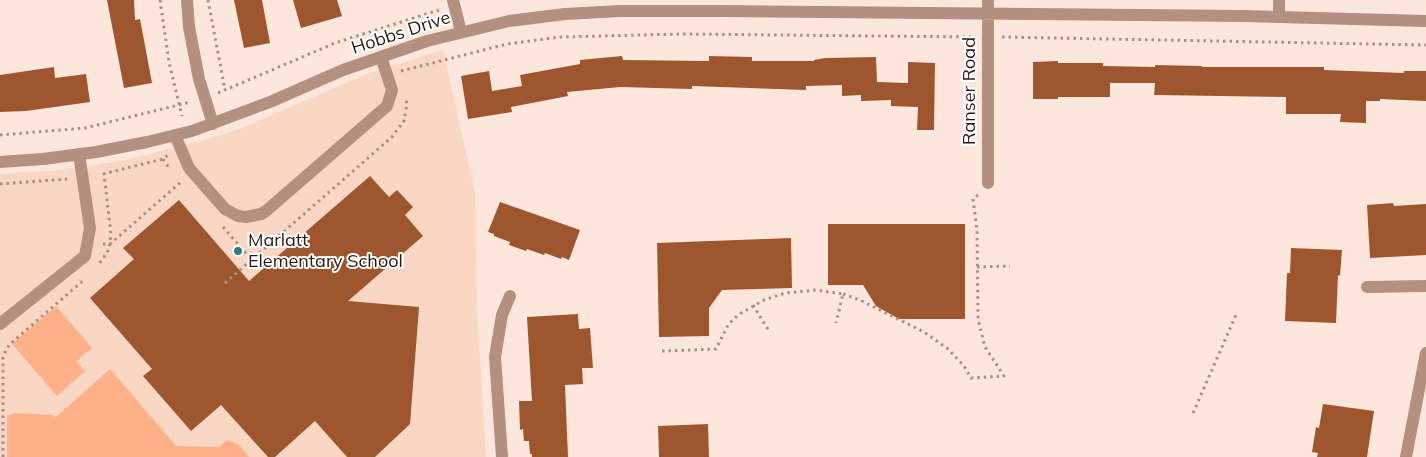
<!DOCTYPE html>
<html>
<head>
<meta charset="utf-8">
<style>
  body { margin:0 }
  canvas { display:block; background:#fde6db }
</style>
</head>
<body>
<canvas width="1426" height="457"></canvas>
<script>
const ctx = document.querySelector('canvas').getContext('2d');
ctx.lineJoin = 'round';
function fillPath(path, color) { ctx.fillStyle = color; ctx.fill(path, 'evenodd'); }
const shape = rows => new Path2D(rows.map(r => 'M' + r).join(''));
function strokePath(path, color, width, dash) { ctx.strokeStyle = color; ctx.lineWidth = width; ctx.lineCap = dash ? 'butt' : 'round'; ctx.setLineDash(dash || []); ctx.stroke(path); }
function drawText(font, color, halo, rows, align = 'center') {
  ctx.font = font + ' Mulish,sans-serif'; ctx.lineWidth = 4; ctx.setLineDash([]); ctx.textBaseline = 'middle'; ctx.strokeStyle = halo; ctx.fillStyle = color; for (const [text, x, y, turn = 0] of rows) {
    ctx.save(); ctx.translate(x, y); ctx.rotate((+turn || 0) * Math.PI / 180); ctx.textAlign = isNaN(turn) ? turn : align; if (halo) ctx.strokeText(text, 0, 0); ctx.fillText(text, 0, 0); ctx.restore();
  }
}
const built = shape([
  [443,50,475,192,477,309,486,457,0,457,0,174,62,170,126,160,215,137,245,127,364,75]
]);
const green = shape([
  [56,306,92,348,76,361,85,371,57,396,12,344],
  [110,369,176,446,219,447,227,440,238,444,249,457,7,457,7,416,15,413,53,415,55,418]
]);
const building = shape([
  [107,0,134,0,135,20,140,19,152,83,124,88],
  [234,0,262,0,270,43,244,48],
  [293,0,337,0,342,16,301,28],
  [622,56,623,60,709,61,709,56,752,57,752,61,814,61,814,60,825,58,876,57,877,82,908,83,908,62,935,63,934,130,917,130,918,107,891,106,891,100,861,101,861,95,842,96,842,85,806,86,806,90,692,86,692,89,620,87,567,92,568,96,511,107,512,112,468,119,461,76,489,71,492,91,522,86,520,75,580,64,580,60],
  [1058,61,1058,63,1103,63,1103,66,1155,67,1155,65,1202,66,1202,67,1324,67,1324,70,1404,73,1404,71,1426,71,1426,101,1380,99,1380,101,1366,101,1366,123,1340,122,1341,114,1286,114,1286,97,1154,95,1155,83,1110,83,1110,97,1058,97,1058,99,1033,99,1033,62],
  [54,67,55,78,86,74,90,102,26,111,0,112,0,75],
  [370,176,389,197,397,190,413,207,405,215,423,236,348,301,419,307,410,424,375,457,347,457,315,421,275,457,268,457,221,405,191,431,143,376,152,369,90,298,134,259,123,248,179,200,249,281],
  [500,202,580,230,569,260,562,257,561,259,545,253,544,255,527,249,526,251,509,245,510,242,494,236,494,234,488,232],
  [1393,203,1394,206,1426,204,1426,255,1370,258,1367,205],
  [828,224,965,224,965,319,899,319,876,306,863,285,828,285],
  [791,238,792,288,722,290,709,308,709,336,659,337,657,243],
  [1291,248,1342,250,1340,276,1338,275,1336,323,1285,321,1287,273,1290,273],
  [578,314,579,329,590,328,593,368,582,368,583,384,565,385,568,457,532,457,532,454,530,454,529,441,524,441,523,429,520,430,519,401,532,401,527,317],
  [1323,404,1374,411,1367,457,1317,457,1318,453,1312,452,1316,427,1319,428],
  [708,424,709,457,659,457,658,426]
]);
const path = shape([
  [160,0,169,62,182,116],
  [208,0,225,90],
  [1002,37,1426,45],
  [401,71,507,44,560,37,682,34,973,37],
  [218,93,335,43,439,10],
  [0,135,85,128,191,102],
  [163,159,170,169],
  [103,174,163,159,168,155],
  [0,184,67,179],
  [223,227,252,260],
  [103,244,110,244,181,182],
  [100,263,109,249,111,234,104,174],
  [977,267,1010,266],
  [225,283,392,137,404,121,407,104,406,99],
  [843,294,860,300,924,332,948,349,964,366,971,378,1004,376,985,347,978,319,977,230,973,199,978,195],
  [753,305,769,331],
  [662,351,716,349,728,325,738,315,764,300,785,293,816,290,843,294,836,323],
  [1193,413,1236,315],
  [3,457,3,358,6,350,10,344,85,279]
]);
const minor = shape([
  [187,0,189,27,199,79,213,124],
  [453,0,461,32],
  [988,0,988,183],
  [1279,17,1279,0],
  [175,135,189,168,225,209,238,216,246,217,261,214,266,211,387,106,392,90,381,57],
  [0,162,43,159,96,152,147,142,192,131,270,102,343,70,427,41,509,21,565,14,620,11,717,11,1243,16,1426,21],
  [1367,287,1426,286],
  [0,324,85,256,90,228,79,154],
  [502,457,495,357,502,315,510,296],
  [1406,457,1426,353]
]);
const markers = [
  [238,251,5,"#317b7d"]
];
const streetNames = [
  ["Hobbs Drive",401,33,-18],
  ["Ranser Road",970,91,-90]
];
const poiNames = [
  ["Marlatt",248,241],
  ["Elementary School",248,262]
];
fillPath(built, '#fad6c5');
fillPath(green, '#feb089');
fillPath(building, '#9e562f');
strokePath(path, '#a49188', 3, [2.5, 4]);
strokePath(minor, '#b3907f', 12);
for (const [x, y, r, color] of markers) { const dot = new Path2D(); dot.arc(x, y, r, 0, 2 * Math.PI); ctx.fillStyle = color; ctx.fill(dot); strokePath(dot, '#fff', 2); }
drawText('18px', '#261913', '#fff', streetNames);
drawText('18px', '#261913', '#fff', poiNames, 'left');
</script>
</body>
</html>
